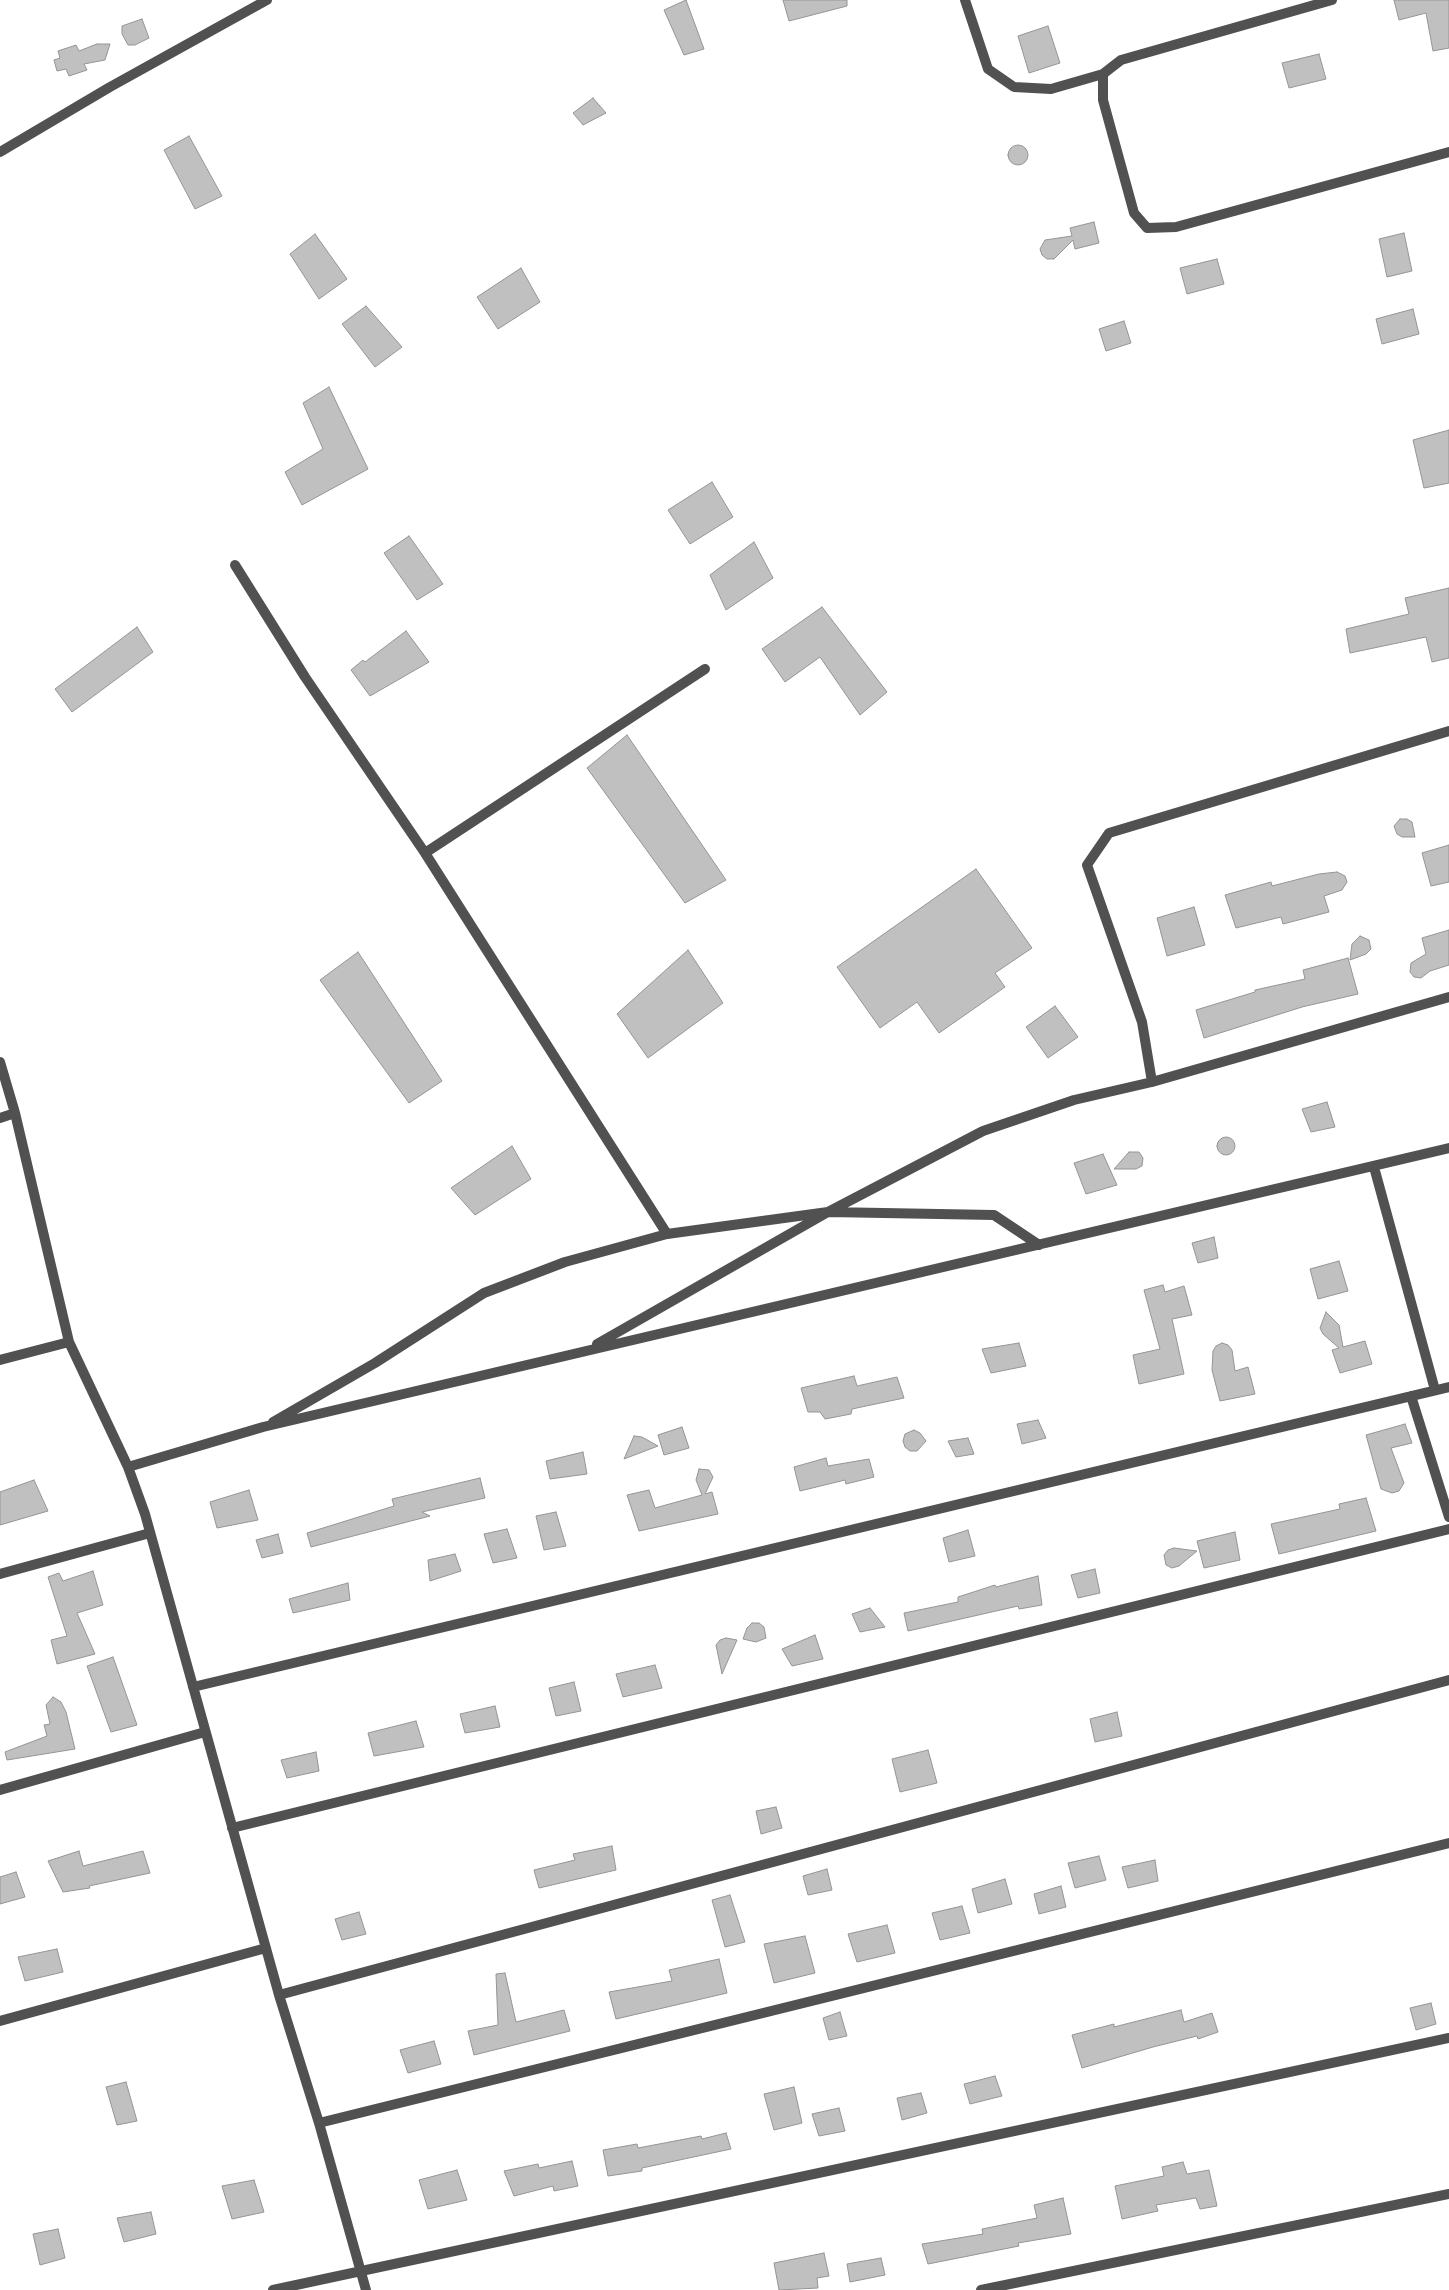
<!DOCTYPE html>
<html>
<head>
<meta charset="utf-8">
<style>
  body { margin:0 }
  canvas { display:block; background:#fff }
</style>
</head>
<body>
<canvas width="1449" height="2290"></canvas>
<script>
const ctx = document.querySelector('canvas').getContext('2d');
ctx.lineJoin = 'round';
function fillPath(path, color) { ctx.fillStyle = color; ctx.fill(path, 'evenodd'); }
const shape = rows => new Path2D(rows.map(r => 'M' + r).join(''));
function strokePath(path, color, width, dash) { ctx.strokeStyle = color; ctx.lineWidth = width; ctx.lineCap = dash ? 'butt' : 'round'; ctx.setLineDash(dash || []); ctx.stroke(path); }
const building = shape([
  [686,0,704,49,684,55,664,10,686,0],
  [783,0,847,0,847,6,789,21,783,0],
  [1394,0,1449,0,1449,48,1433,51,1426,13,1399,20,1394,0],
  [142,19,149,38,135,45,128,45,122,34,122,26,142,19],
  [1048,26,1060,63,1029,73,1018,36,1048,26],
  [97,44,110,44,105,60,84,64,87,70,69,76,66,69,57,71,54,60,60,58,58,51,76,45,79,51,97,44],
  [1319,54,1326,79,1289,88,1282,63,1319,54],
  [593,98,606,113,583,125,573,113,593,98],
  [189,136,222,196,195,209,164,150,189,136],
  '1008 155a10 10 0 1 1 20 0a10 10 0 1 1-20 0Z',
  [1094,222,1099,243,1075,249,1073,240,1054,259,1047,259,1042,255,1040,249,1045,240,1072,236,1070,228,1094,222],
  [1404,233,1412,271,1387,277,1379,239,1404,233],
  [315,234,347,279,319,299,290,254,315,234],
  [1217,259,1224,284,1187,294,1180,268,1217,259],
  [521,268,540,302,498,329,477,297,521,268],
  [366,306,402,347,375,367,342,324,366,306],
  [1413,309,1419,334,1382,344,1376,319,1413,309],
  [1124,321,1131,343,1106,351,1099,329,1124,321],
  [329,387,368,469,302,505,285,472,323,449,303,403,329,387],
  [1449,430,1449,483,1424,488,1413,440,1449,430],
  [712,482,733,517,690,544,668,510,712,482],
  [409,536,443,584,417,600,384,553,409,536],
  [754,542,773,578,726,610,710,575,754,542],
  [1449,588,1449,658,1432,662,1426,637,1350,653,1346,629,1409,614,1405,598,1449,588],
  [822,607,887,692,860,715,820,657,785,682,762,649,822,607],
  [137,627,153,652,72,712,55,689,137,627],
  [406,631,429,662,370,696,351,670,363,660,365,662,406,631],
  [627,735,726,880,685,903,587,768,627,735],
  [1400,819,1407,819,1412,822,1415,837,1402,837,1397,834,1394,826,1400,819],
  [1449,845,1449,882,1431,886,1422,853,1449,845],
  [976,869,1032,948,995,973,1005,987,939,1033,917,1002,880,1028,837,967,976,869],
  [1337,872,1345,876,1347,882,1342,890,1324,896,1329,912,1283,924,1281,917,1236,928,1225,895,1271,882,1272,886,1319,874,1337,872],
  [1194,907,1205,945,1167,956,1157,918,1194,907],
  [1449,930,1449,965,1430,971,1421,978,1414,977,1410,972,1411,963,1426,954,1422,938,1449,930],
  [1360,936,1369,940,1371,949,1366,954,1350,960,1352,944,1360,936],
  [688,950,723,1003,648,1058,617,1014,688,950],
  [358,952,442,1081,409,1103,320,980,358,952],
  [1348,958,1358,994,1302,1007,1204,1038,1196,1010,1255,992,1255,990,1305,979,1303,970,1348,958],
  [1055,1006,1078,1037,1048,1058,1026,1027,1055,1006],
  [1327,1102,1335,1127,1311,1132,1302,1109,1327,1102],
  '1217 1146a9 9 0 1 1 18 0a9 9 0 1 1-18 0Z',
  [512,1146,531,1179,475,1215,451,1188,512,1146],
  [1129,1152,1139,1152,1143,1158,1142,1166,1136,1169,1114,1169,1129,1152],
  [1103,1154,1117,1185,1086,1194,1074,1163,1103,1154],
  [1214,1237,1218,1258,1198,1263,1192,1243,1214,1237],
  [1339,1261,1348,1291,1318,1299,1310,1269,1339,1261],
  [1163,1285,1165,1292,1184,1286,1192,1315,1172,1319,1184,1374,1139,1384,1133,1355,1160,1349,1144,1290,1163,1285],
  [1326,1312,1339,1325,1343,1347,1365,1341,1372,1364,1340,1373,1332,1350,1339,1348,1323,1334,1320,1328,1326,1312],
  [1019,1343,1026,1366,991,1373,982,1349,1019,1343],
  [1222,1343,1228,1345,1232,1350,1235,1371,1248,1367,1255,1394,1220,1401,1212,1370,1213,1351,1216,1346,1222,1343],
  [854,1376,857,1386,897,1377,904,1398,852,1409,851,1414,825,1419,820,1412,808,1412,801,1388,854,1376],
  [1038,1420,1046,1438,1022,1444,1017,1424,1038,1420],
  [1405,1424,1412,1443,1391,1448,1404,1483,1399,1491,1392,1493,1381,1489,1366,1435,1405,1424],
  [682,1427,689,1448,664,1455,658,1435,682,1427],
  [914,1430,920,1433,926,1441,917,1451,910,1451,905,1447,903,1441,905,1434,914,1430],
  [634,1436,642,1437,658,1446,624,1459,634,1436],
  [968,1438,974,1454,956,1457,948,1441,968,1438],
  [583,1452,587,1474,550,1479,546,1461,583,1452],
  [826,1458,828,1466,869,1459,874,1477,846,1484,845,1480,800,1491,794,1467,826,1458],
  [699,1469,709,1470,713,1477,705,1494,712,1492,718,1514,639,1531,627,1495,649,1490,655,1508,702,1495,696,1480,699,1469],
  [480,1478,485,1498,422,1512,430,1516,311,1547,307,1533,394,1506,392,1499,480,1478],
  [34,1480,48,1511,0,1525,0,1492,34,1480],
  [249,1490,258,1520,217,1528,210,1502,249,1490],
  [1366,1498,1376,1531,1279,1554,1271,1524,1340,1509,1339,1504,1366,1498],
  [556,1512,566,1546,544,1550,536,1516,556,1512],
  [507,1529,517,1558,493,1563,484,1534,507,1529],
  [968,1530,975,1556,949,1562,943,1538,968,1530],
  [1235,1532,1240,1560,1204,1568,1197,1541,1235,1532],
  [278,1534,283,1553,262,1558,256,1540,278,1534],
  [1174,1548,1197,1551,1179,1566,1172,1568,1166,1565,1164,1555,1168,1550,1174,1548],
  [455,1554,461,1571,430,1581,428,1560,455,1554],
  [1095,1569,1100,1593,1078,1598,1071,1575,1095,1569],
  [93,1571,103,1605,77,1613,95,1654,57,1664,51,1640,67,1636,48,1577,59,1573,63,1581,93,1571],
  [1038,1576,1042,1605,1019,1609,1018,1606,908,1631,904,1613,958,1602,958,1597,995,1585,996,1587,1038,1576],
  [348,1583,350,1600,293,1613,289,1599,348,1583],
  [870,1608,885,1627,860,1632,852,1614,870,1608],
  [752,1623,759,1623,764,1627,766,1638,756,1642,743,1639,747,1628,752,1623],
  [815,1635,823,1659,792,1666,782,1649,815,1635],
  [726,1638,737,1640,722,1674,716,1645,720,1640,726,1638],
  [113,1657,137,1725,111,1732,87,1666,113,1657],
  [655,1665,662,1688,623,1697,616,1674,655,1665],
  [574,1682,581,1711,556,1716,549,1688,574,1682],
  [53,1697,61,1702,66,1712,75,1749,7,1760,5,1752,47,1736,44,1725,50,1724,46,1705,53,1697],
  [495,1706,500,1727,465,1733,460,1714,495,1706],
  [1117,1712,1122,1736,1095,1742,1090,1719,1117,1712],
  [416,1721,424,1747,374,1756,368,1733,416,1721],
  [928,1750,937,1783,900,1792,892,1759,928,1750],
  [316,1752,319,1771,287,1778,281,1760,316,1752],
  [776,1807,782,1828,761,1834,756,1811,776,1807],
  [612,1846,616,1870,539,1888,534,1870,575,1860,573,1854,612,1846],
  [79,1851,83,1866,143,1851,150,1873,89,1886,90,1888,63,1892,48,1861,79,1851],
  [1099,1856,1106,1880,1075,1888,1068,1863,1099,1856],
  [1155,1860,1158,1881,1128,1888,1122,1867,1155,1860],
  [827,1869,832,1890,808,1895,803,1876,827,1869],
  [16,1872,25,1897,0,1904,0,1877,16,1872],
  [1005,1879,1012,1904,978,1913,972,1889,1005,1879],
  [1061,1886,1066,1907,1039,1914,1034,1894,1061,1886],
  [730,1895,745,1942,725,1947,712,1900,730,1895],
  [962,1906,970,1933,940,1940,932,1913,962,1906],
  [359,1912,366,1934,342,1940,335,1919,359,1912],
  [887,1925,895,1953,857,1962,848,1934,887,1925],
  [805,1936,815,1973,774,1983,764,1944,805,1936],
  [57,1949,63,1972,25,1981,18,1957,57,1949],
  [719,1959,727,1993,616,2019,609,1992,672,1981,669,1970,719,1959],
  [505,1973,516,2022,564,2010,570,2031,474,2055,468,2031,498,2025,496,1974,505,1973],
  [1431,2003,1436,2024,1416,2030,1410,2008,1431,2003],
  [1181,2010,1184,2022,1212,2013,1218,2032,1198,2039,1197,2036,1153,2047,1082,2068,1072,2035,1114,2024,1114,2027,1181,2010],
  [840,2012,847,2036,829,2040,823,2018,840,2012],
  [434,2041,441,2064,408,2073,400,2050,434,2041],
  [995,2076,1002,2096,970,2104,964,2084,995,2076],
  [126,2082,137,2121,117,2125,106,2087,126,2082],
  [794,2087,802,2123,774,2130,764,2094,794,2087],
  [921,2093,927,2113,902,2120,897,2098,921,2093],
  [839,2108,845,2131,819,2136,812,2114,839,2108],
  [726,2133,731,2149,642,2168,642,2171,608,2176,603,2150,637,2144,638,2148,701,2136,702,2139,726,2133],
  [572,2161,578,2186,554,2191,553,2186,514,2196,504,2171,538,2164,539,2168,572,2161],
  [1183,2162,1187,2174,1209,2170,1217,2206,1200,2209,1196,2198,1156,2205,1158,2211,1122,2219,1115,2186,1164,2176,1162,2167,1183,2162],
  [457,2170,467,2200,428,2209,419,2180,457,2170],
  [254,2180,264,2212,232,2219,222,2186,254,2180],
  [1063,2198,1071,2234,1018,2243,1019,2246,928,2264,922,2244,983,2234,982,2229,1037,2218,1034,2205,1063,2198],
  [151,2212,156,2234,124,2242,117,2218,151,2212],
  [58,2229,65,2258,40,2265,33,2234,58,2229],
  [824,2253,829,2276,817,2278,818,2288,779,2290,774,2263,824,2253],
  [881,2258,885,2275,850,2282,847,2264,881,2258]
]);
const lane = shape([
  [235,565,305,677,425,853,667,1234],
  [425,853,705,669]
]);
const street = shape([
  [965,0,988,69,1014,87,1051,89,1103,74,1121,60,1332,0],
  [1103,74,1103,100,1134,213,1147,228,1176,227,1449,152],
  [0,152,110,87,267,0],
  [0,1062,15,1113,69,1342,128,1467,145,1514,279,1995,319,2123,366,2290],
  [1152,1082,1142,1022,1087,865,1109,833,1449,731],
  [0,1118,15,1113],
  [1374,1167,1435,1390],
  [597,1344,828,1212,983,1131,1074,1100,1152,1082,1449,997],
  [0,1360,69,1342],
  [1411,1396,1449,1517],
  [273,1422,375,1363,484,1293,565,1262,667,1234,828,1212,994,1215,1039,1245],
  [128,1467,263,1427,1449,1148],
  [0,1574,150,1533],
  [193,1687,1449,1387],
  [0,1790,205,1732],
  [232,1828,1449,1529],
  [279,1995,1449,1680],
  [0,2021,266,1948],
  [319,2123,1449,1843],
  [273,2290,1449,2038],
  [981,2290,1449,2194]
]);
fillPath(building, '#c0c0c0');
strokePath(building, '#959595', 1);
strokePath(lane, '#515151', 10);
strokePath(street, '#515151', 10);
</script>
</body>
</html>
